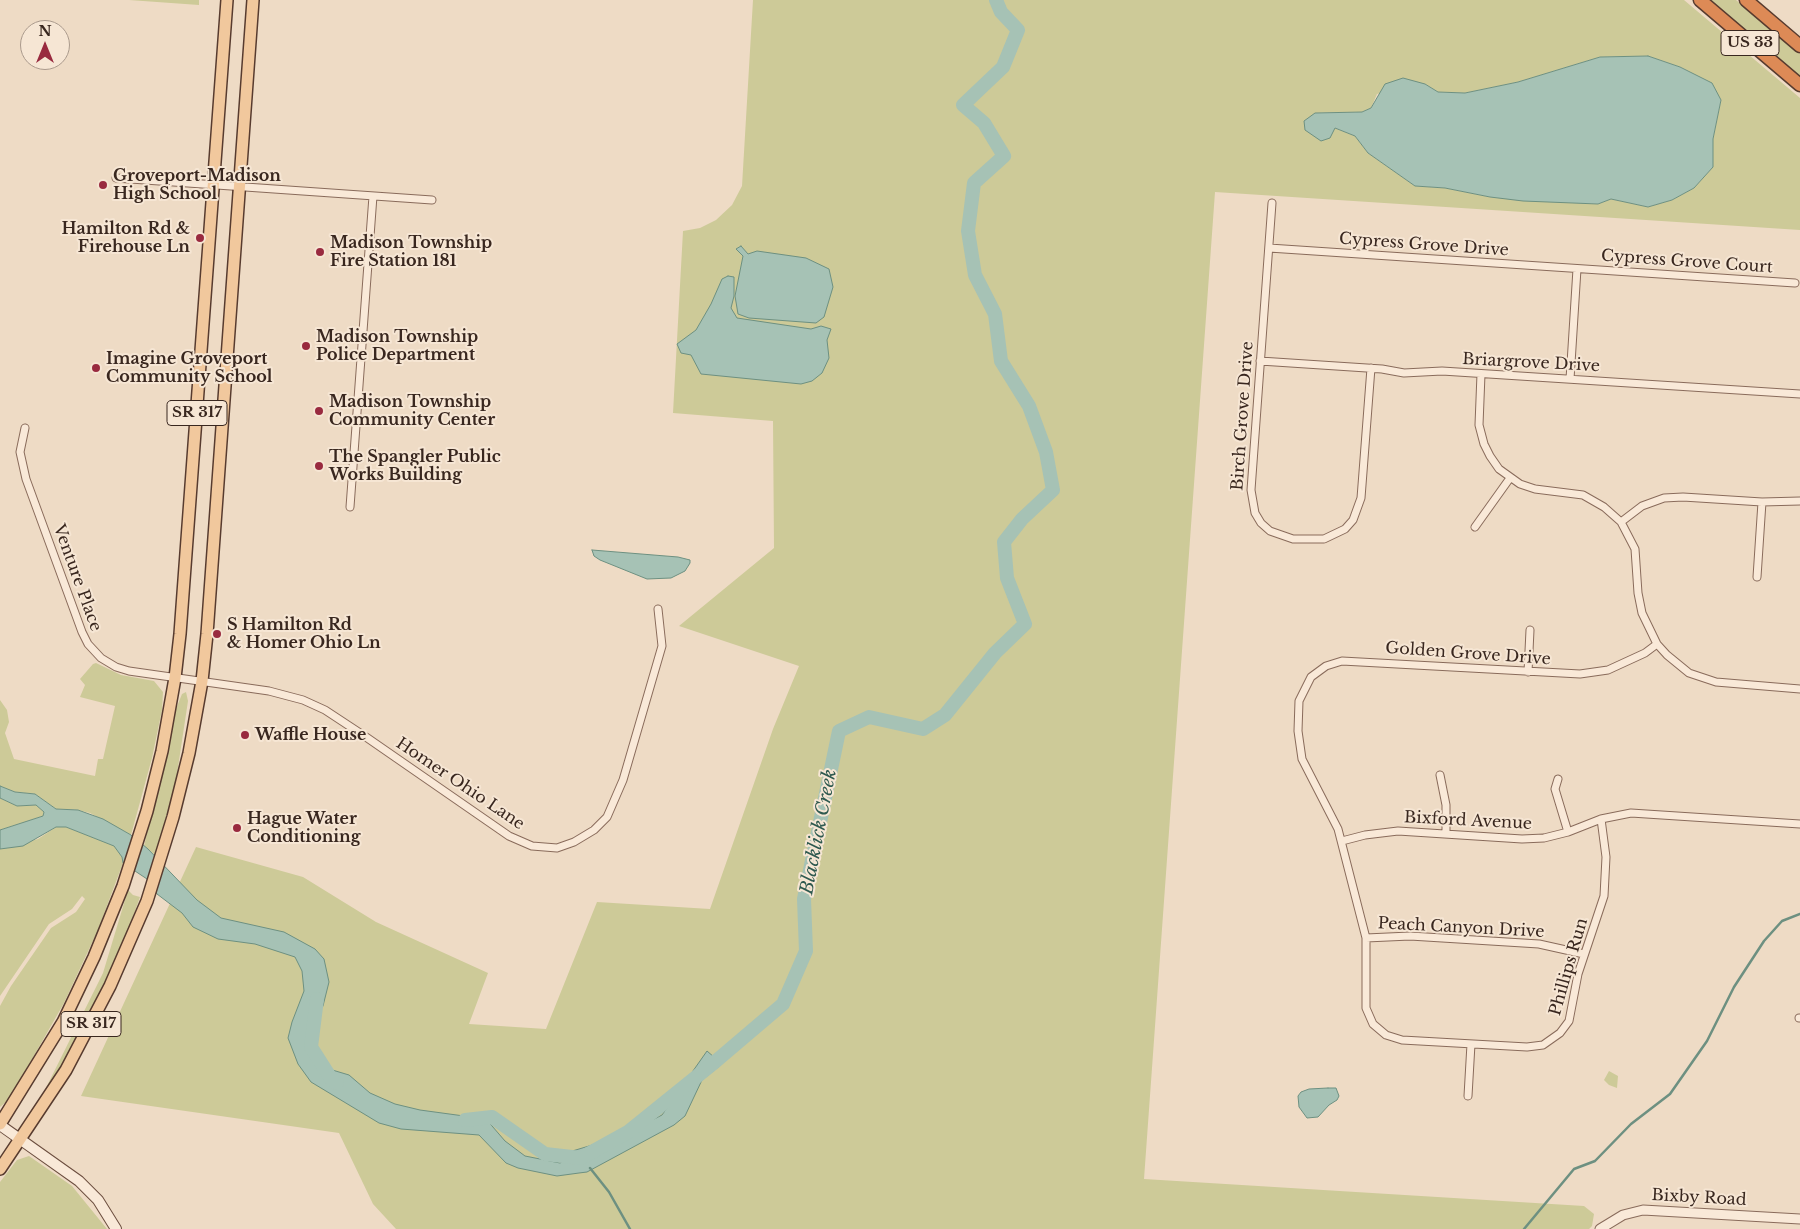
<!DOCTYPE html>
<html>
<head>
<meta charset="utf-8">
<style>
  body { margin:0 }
  #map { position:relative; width:1800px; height:1229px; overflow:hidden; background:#eedbc5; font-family:"Libre Baskerville",serif }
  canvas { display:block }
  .north { position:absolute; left:20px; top:20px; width:50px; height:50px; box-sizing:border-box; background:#f6e6d4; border:1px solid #aa9a8c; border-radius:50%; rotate:0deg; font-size:14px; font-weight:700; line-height:20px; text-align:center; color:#39271f }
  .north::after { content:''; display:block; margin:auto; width:18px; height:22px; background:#992a3f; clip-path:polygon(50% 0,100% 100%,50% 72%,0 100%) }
</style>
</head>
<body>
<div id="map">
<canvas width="1800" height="1229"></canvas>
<div class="north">N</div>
</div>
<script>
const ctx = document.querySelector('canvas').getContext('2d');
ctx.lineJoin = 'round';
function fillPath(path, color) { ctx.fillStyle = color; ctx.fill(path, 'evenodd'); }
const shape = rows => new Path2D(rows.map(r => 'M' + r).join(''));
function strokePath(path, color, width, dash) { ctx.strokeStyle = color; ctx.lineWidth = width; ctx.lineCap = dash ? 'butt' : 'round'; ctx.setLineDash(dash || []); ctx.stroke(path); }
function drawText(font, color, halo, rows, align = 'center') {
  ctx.font = font + ' "Libre Baskerville",serif'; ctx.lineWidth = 4; ctx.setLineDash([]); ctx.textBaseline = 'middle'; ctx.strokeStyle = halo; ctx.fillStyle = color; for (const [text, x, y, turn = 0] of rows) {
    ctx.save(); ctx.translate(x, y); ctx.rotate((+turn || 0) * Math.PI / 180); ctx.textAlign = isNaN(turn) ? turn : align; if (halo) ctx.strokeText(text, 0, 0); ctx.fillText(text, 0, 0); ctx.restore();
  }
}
const green = shape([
  [129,0,199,0,199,5],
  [753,0,1684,0,1800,98,1800,230,1215,192,1144,1179,1584,1206,1594,1214,1592,1226,1589,1229,396,1229,373,1204,339,1133,81,1096,196,847,303,877,376,922,488,973,469,1024,546,1029,597,902,710,909,773,729,799,666,679,626,774,548,773,421,673,413,683,231,700,228,716,220,732,205,742,186],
  [1648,56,1680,67,1711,83,1721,100,1713,139,1713,167,1694,188,1672,200,1648,207,1611,199,1598,204,1490,197,1445,188,1415,186,1368,153,1355,136,1335,128,1315,113,1362,112,1371,108,1377,94,1425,84,1438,92,1465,93,1518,82,1600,57],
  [1708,0,1736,0,1800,54,1800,78],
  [96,663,121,675,154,681,163,692,162,710,152,758,131,835,90,813,78,810,56,809,35,794,15,792,0,786,0,700,7,710,9,722,5,733,14,759,95,776,98,759,103,759,115,706,80,697,85,685,80,679,93,664],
  [186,692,188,701,175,787,155,855,144,846,176,709,182,694],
  [0,798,17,806,36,805,44,812,43,816,0,830],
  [56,827,66,827,115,846,122,857,123,863,98,930,64,1003,27,1068,7,1101,0,1107,0,1006,11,986,51,928,76,912,85,899,82,896,72,909,49,924,0,996,0,849,38,839],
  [128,890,133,895,140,897,129,928,106,983,67,1056,39,1102,103,973],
  [1609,1071,1618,1076,1617,1088,1609,1085,1604,1080],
  [29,1156,72,1186,107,1229,0,1229,0,1182,17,1160]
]);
const water = shape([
  [1648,56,1680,67,1712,83,1721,100,1713,139,1713,167,1694,188,1672,200,1648,207,1611,199,1598,204,1523,201,1490,197,1445,188,1415,186,1368,153,1355,136,1335,128,1330,138,1321,141,1305,130,1304,121,1315,113,1362,112,1371,108,1385,84,1403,78,1425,84,1438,92,1465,93,1518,82,1600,57,1648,56],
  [741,246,748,254,757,251,806,258,829,269,833,287,824,317,816,323,749,318,738,314,735,296,743,256,736,249,741,246],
  [728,276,734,277,734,296,731,308,737,318,811,329,821,326,831,329,827,340,829,358,822,373,812,381,801,384,701,374,691,355,681,353,677,344,696,330,711,304,722,279,728,276],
  [592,550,678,557,690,560,690,563,685,571,671,578,647,579,600,560,594,556,592,550],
  [0,786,15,792,35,794,56,809,78,810,103,819,131,835,148,849,197,900,221,918,284,932,315,949,324,959,329,982,323,1006,308,1030,310,1050,313,1060,319,1066,349,1075,370,1093,395,1104,420,1110,486,1119,505,1141,525,1156,560,1163,570,1158,569,1152,619,1137,662,1115,707,1051,722,1064,702,1080,685,1116,674,1125,587,1172,579,1173,557,1176,518,1168,506,1163,479,1135,401,1129,379,1123,311,1082,298,1064,288,1038,292,1022,304,991,302,971,295,957,255,944,218,939,193,927,182,913,157,894,147,879,123,863,122,857,114,846,66,827,56,827,23,846,0,849,0,830,43,816,44,812,36,805,17,806,0,798,0,786],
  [1328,1088,1336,1088,1339,1096,1337,1100,1329,1105,1318,1117,1307,1118,1299,1107,1298,1096,1301,1092,1309,1089,1328,1088]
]);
const stream = shape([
  [590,1168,609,1192,630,1229],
  [1524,1229,1574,1169,1595,1161,1631,1124,1670,1094,1707,1041,1734,987,1764,941,1782,921,1800,914]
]);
const river = shape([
  [317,999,311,1047,332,1080,337,1083],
  [465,1120,492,1117,545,1154,581,1158,628,1132,716,1061,783,1004,806,951,804,899,839,731,869,717,923,729,945,715,995,653,1025,624,1007,578,1004,542,1022,519,1053,490,1046,452,1029,406,1001,361,995,314,975,275,968,231,974,183,1004,156,984,123,963,105,1003,67,1018,30,1001,12,996,0]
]);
const minor = shape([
  [116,178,432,200],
  [1272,203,1251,490,1255,513,1261,523,1270,531,1293,539,1324,539,1345,529,1353,520,1361,498,1371,368],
  [1269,248,1795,283],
  [1260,361,1382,369,1404,373,1442,371,1800,394],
  [1481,374,1479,425,1484,444,1490,456,1499,469,1520,484,1535,489,1583,495,1604,507,1621,522,1635,549,1638,593,1642,613,1657,644,1667,655,1689,673,1716,682,1800,689],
  [1570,379,1577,269],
  [25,428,20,452,26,479,82,632,88,644,101,658,116,667,129,671,269,691,303,700,325,710,366,737,509,836,532,846,557,848,574,842,594,830,607,817,623,780,662,646,658,609],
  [350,507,373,196],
  [1621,522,1642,506,1664,498,1683,497,1762,502,1800,501],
  [1475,527,1510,478],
  [1757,577,1762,502],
  [1528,672,1530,630],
  [1440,775,1446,805,1446,834],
  [1558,779,1555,789,1568,832],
  [1601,819,1606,857,1604,896,1578,974,1569,1021,1560,1033,1543,1045,1527,1047,1402,1040,1386,1035,1373,1024,1366,1008,1366,938,1338,829,1302,759,1298,731,1299,701,1311,677,1326,666,1342,661,1580,674,1608,670,1645,653,1657,644],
  [1342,841,1365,835,1398,831,1522,839,1544,838,1568,832,1601,819,1631,813,1800,824],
  [1366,938,1410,936,1539,944,1584,954],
  [1799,1018,1800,1018],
  [1468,1096,1471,1044]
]);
const tertiary = shape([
  [1600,1229,1623,1215,1643,1210,1800,1219]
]);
const secondary = shape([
  [0,1125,79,1181,98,1200,116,1229]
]);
const primary = shape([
  [0,1124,63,1022,94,957,123,886,147,811,162,751,175,678,180,634,227,0],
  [0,1169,66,1070,110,986,147,901,173,817,189,753,202,681,207,634,253,0]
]);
const motorway = shape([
  [1700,0,1800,85],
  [1746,0,1800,46]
]);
const markers = [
  [103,185,5,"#992a3f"],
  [200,238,5,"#992a3f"],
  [320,252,5,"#992a3f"],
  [306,346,5,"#992a3f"],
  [96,368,5,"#992a3f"],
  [319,411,5,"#992a3f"],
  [319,466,5,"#992a3f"],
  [217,634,5,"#992a3f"],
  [245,735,5,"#992a3f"],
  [237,828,5,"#992a3f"]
];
const shields = [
  [1750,43,58],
  [197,413,60],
  [91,1024,60]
];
const shieldNames = [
  ["US 33",1750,43],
  ["SR 317",197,413],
  ["SR 317",91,1024]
];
const poiNames = [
  ["Groveport-Madison",113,176],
  ["High School",113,194],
  ["Hamilton Rd &",190,229,"right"],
  ["Firehouse Ln",190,247,"right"],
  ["Madison Township",330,243],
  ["Fire Station 181",330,261],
  ["Madison Township",316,337],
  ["Police Department",316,355],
  ["Imagine Groveport",106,359],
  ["Community School",106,377],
  ["Madison Township",329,402],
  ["Community Center",329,420],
  ["The Spangler Public",329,457],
  ["Works Building",329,475],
  ["S Hamilton Rd",227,625],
  ["& Homer Ohio Ln",227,643],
  ["Waffle House",255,735],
  ["Hague Water",247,819],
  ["Conditioning",247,837]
];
const streetNames = [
  ["Cypress Grove Drive",1424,245,4],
  ["Cypress Grove Court",1687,262,4],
  ["Briargrove Drive",1531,363,3],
  ["Birch Grove Drive",1243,416,-86],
  ["Venture Place",77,578,70],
  ["Golden Grove Drive",1468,654,4],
  ["Homer Ohio Lane",460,784,34],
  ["Bixford Avenue",1468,821,3],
  ["Peach Canyon Drive",1461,928,3],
  ["Phillips Run",1569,967,-74],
  ["Bixby Road",1699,1198,3]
];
const waterNames = [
  ["Blacklick Creek",819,832,-79]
];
fillPath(green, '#cdca98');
fillPath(water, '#a6c2b5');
strokePath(water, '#6d9081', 1);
strokePath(stream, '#6d9081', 2.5);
strokePath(river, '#a6c2b5', 14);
strokePath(minor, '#896b5b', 9);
strokePath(tertiary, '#896b5b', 11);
strokePath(secondary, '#6b4d3e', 12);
strokePath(primary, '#573b2f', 14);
strokePath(motorway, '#573b2f', 15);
strokePath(minor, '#f9e9d8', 7);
strokePath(tertiary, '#f9e9d8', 9);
strokePath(secondary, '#f9e9d8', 10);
strokePath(primary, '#f1c89d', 11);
strokePath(motorway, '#dd8a56', 12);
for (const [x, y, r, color] of markers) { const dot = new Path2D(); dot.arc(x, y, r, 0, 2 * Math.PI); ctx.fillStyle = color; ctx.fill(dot); strokePath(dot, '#f6e6d4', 2); }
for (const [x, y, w] of shields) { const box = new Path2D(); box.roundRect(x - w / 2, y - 12.5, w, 25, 4); ctx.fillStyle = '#f6e6d4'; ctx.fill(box); strokePath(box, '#39271f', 1); }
drawText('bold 15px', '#39271f', null, shieldNames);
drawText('bold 16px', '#39271f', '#f6e6d4', poiNames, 'left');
drawText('16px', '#39271f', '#f6e6d4', streetNames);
drawText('italic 18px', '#2e594f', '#f6e6d4', waterNames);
</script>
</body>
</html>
